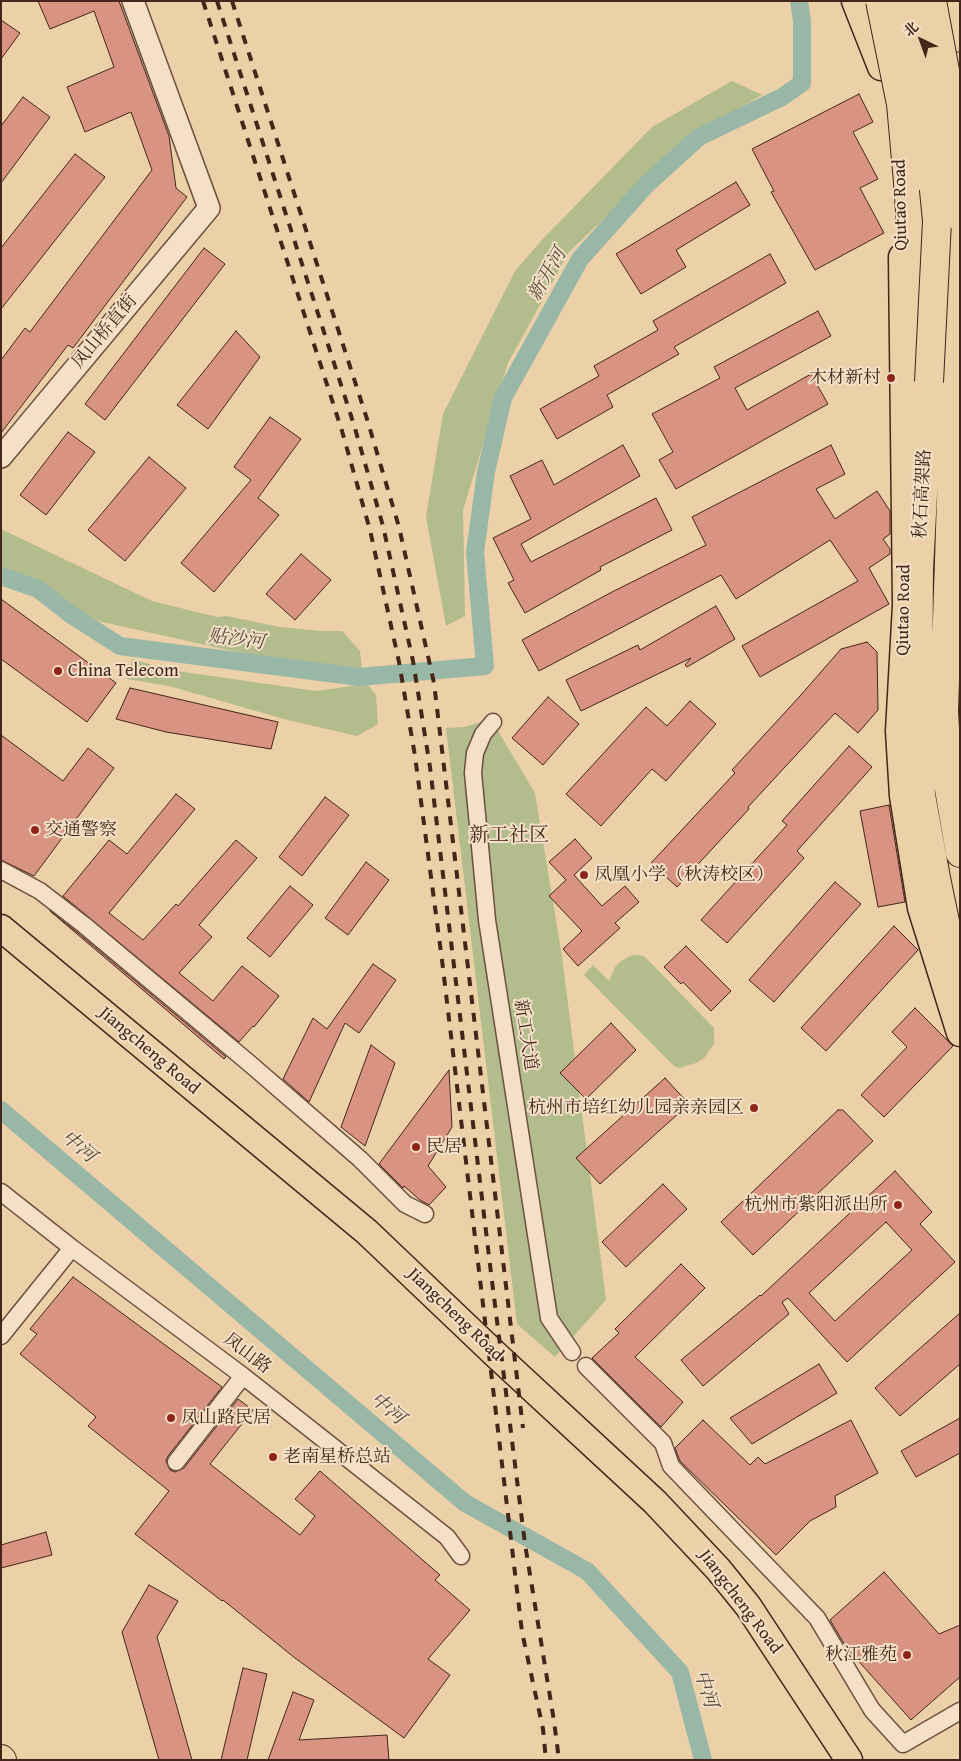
<!DOCTYPE html>
<html>
<head>
<meta charset="utf-8">
<style>
  body { margin:0 }
  #map { position:relative; width:961px; height:1761px; overflow:hidden; background:#ecd0a8; font-family:"Gentium Book Plus","Noto Serif SC",serif }
  canvas { display:block }
  .frame { position:absolute; inset:0; border:2px solid #44261a; pointer-events:none }
  .north { position:absolute; left:896px; top:15px; width:50px; height:50px; -webkit-text-stroke:4px #f3e0c6; paint-order:stroke; rotate:318deg; font-size:14px; font-weight:700; line-height:20px; text-align:center; color:#44261a }
  .north::after { content:''; display:block; margin:auto; width:18px; height:22px; background:#44261a; clip-path:polygon(50% 0,100% 100%,50% 72%,0 100%) }
</style>
</head>
<body>
<div id="map">
<canvas width="961" height="1761"></canvas>
<div class="frame"></div>
<div class="north">北</div>
</div>
<script>
const ctx = document.querySelector('canvas').getContext('2d');
ctx.lineJoin = 'round';
function fillPath(path, color) { ctx.fillStyle = color; ctx.fill(path, 'evenodd'); }
const shape = rows => new Path2D(rows.map(r => 'M' + r).join(''));
function strokePath(path, color, width, dash) { ctx.strokeStyle = color; ctx.lineWidth = width; ctx.lineCap = dash ? 'butt' : 'round'; ctx.setLineDash(dash || []); ctx.stroke(path); }
function drawText(font, color, halo, rows, align = 'center') {
  ctx.font = font + ' "Gentium Book Plus","Noto Serif SC",serif'; ctx.lineWidth = 4; ctx.setLineDash([]); ctx.textBaseline = 'middle'; ctx.strokeStyle = halo; ctx.fillStyle = color; for (const [text, x, y, turn = 0] of rows) {
    ctx.save(); ctx.translate(x, y); ctx.rotate((+turn || 0) * Math.PI / 180); ctx.textAlign = isNaN(turn) ? turn : align; if (halo) ctx.strokeText(text, 0, 0); ctx.fillText(text, 0, 0); ctx.restore();
  }
}
const green = shape([
  [732,81,762,95,690,136,569,252,508,363,463,510,465,616,446,626,426,517,443,414,515,271,542,240,652,127],
  [1,529,152,601,217,617,227,616,279,627,322,631,342,631,360,651,362,672,264,658,98,621,36,584,1,572],
  [132,659,170,670,316,691,367,684,376,695,378,724,357,736,284,719,169,686,127,679],
  [491,719,535,793,562,957,606,1300,555,1357,517,1324,446,728,464,727],
  [638,955,644,956,714,1028,714,1044,704,1058,696,1063,679,1068,674,1066,584,975,593,965,609,981,615,967,621,961,630,956]
]);
const canal = shape([
  [1,576,38,589,70,614,120,646,359,677,485,666,475,552,486,472,503,398,580,259,647,184,699,137,782,97,802,83,802,21,799,1],
  [1,1110,465,1503,587,1571,680,1672,703,1760]
]);
const building = shape([
  [38,1,119,1,169,136,176,188,187,197,73,348,68,345,1,433,1,360,25,328,30,332,152,170,131,112,85,132,67,87,114,67,94,11,50,29,38,1],
  [1,20,20,33,1,59,1,20],
  [859,94,873,122,853,132,878,179,860,188,884,233,815,270,771,192,774,191,752,149,859,94],
  [23,97,50,117,1,183,1,126,23,97],
  [75,154,105,177,1,309,1,248,75,154],
  [736,182,750,205,676,250,686,267,641,294,616,254,736,182],
  [204,248,225,264,105,420,85,404,204,248],
  [770,254,786,283,674,347,679,354,607,395,613,407,557,439,540,409,599,376,594,366,658,330,653,321,770,254],
  [818,311,831,336,735,388,747,410,811,374,828,404,676,489,659,460,673,452,652,414,720,378,714,367,818,311],
  [236,331,260,357,208,429,177,405,236,331],
  [270,417,301,439,258,498,279,515,214,592,181,563,251,480,234,467,270,417],
  [68,432,95,452,46,515,20,495,68,432],
  [623,445,640,476,521,544,531,562,656,498,672,530,600,567,601,570,525,613,508,583,514,580,493,538,531,519,510,476,542,460,554,485,623,445],
  [831,445,845,474,816,489,835,519,877,491,890,511,890,534,883,539,890,549,890,554,869,568,889,604,760,677,742,646,858,581,830,540,736,599,721,575,539,671,522,640,612,592,706,545,692,517,831,445],
  [149,457,186,488,125,561,88,530,149,457],
  [301,554,331,580,295,620,266,594,301,554],
  [1,599,116,683,87,722,1,659,1,599],
  [716,606,735,639,687,667,685,665,691,658,581,711,566,680,638,645,640,650,716,606],
  [867,642,877,652,878,710,858,733,835,713,748,807,749,809,677,887,651,863,735,773,732,770,800,696,841,649,867,642],
  [130,688,278,722,271,749,166,732,116,719,130,688],
  [548,697,579,724,543,765,512,738,548,697],
  [690,701,716,724,666,781,652,769,601,826,566,794,646,707,667,726,690,701],
  [1,735,63,781,88,748,114,768,34,876,1,860,1,735],
  [849,746,872,767,797,851,804,858,727,943,701,920,787,825,782,821,849,746],
  [176,794,195,809,109,913,143,940,176,904,178,906,236,840,257,858,199,925,212,937,179,973,213,1001,242,966,279,996,254,1027,253,1026,239,1042,63,896,109,840,127,854,176,794],
  [325,797,349,815,302,876,279,857,325,797],
  [889,805,905,902,878,907,860,811,889,805],
  [575,839,592,858,574,875,602,906,625,886,639,902,615,923,620,928,578,966,563,949,582,931,549,896,566,880,549,862,575,839],
  [366,862,389,880,348,935,325,918,366,862],
  [835,882,861,904,774,1002,749,980,835,882],
  [290,886,313,905,270,957,247,938,290,886],
  [50,911,78,933,226,1057,224,1059,50,911],
  [894,926,918,950,826,1051,801,1028,894,926],
  [686,946,731,991,711,1011,683,982,681,984,664,967,686,946],
  [373,964,396,980,359,1033,345,1023,309,1102,283,1079,313,1018,327,1029,373,964],
  [915,1008,953,1046,884,1117,861,1095,907,1047,892,1032,915,1008],
  [611,1023,636,1050,586,1099,560,1073,611,1023],
  [371,1045,395,1063,365,1146,341,1127,371,1045],
  [449,1070,452,1127,428,1166,446,1187,429,1205,420,1200,404,1186,403,1188,379,1164,449,1070],
  [665,1078,689,1104,600,1184,576,1158,665,1078],
  [838,1110,843,1110,873,1141,753,1255,721,1222,838,1110],
  [895,1171,932,1212,920,1224,955,1262,847,1362,788,1298,782,1302,789,1314,703,1386,681,1360,760,1295,761,1296,895,1171],
  [886,1222,912,1250,835,1321,809,1293,886,1222],
  [663,1184,687,1209,626,1267,602,1242,663,1184],
  [681,1264,705,1288,635,1357,683,1402,661,1427,592,1358,619,1333,615,1329,681,1264],
  [73,1277,222,1387,168,1456,166,1461,170,1470,175,1472,184,1468,238,1399,253,1410,210,1464,300,1535,315,1516,295,1499,320,1471,440,1575,435,1580,470,1610,428,1659,450,1675,404,1738,295,1658,223,1600,222,1601,135,1534,169,1491,88,1426,96,1417,20,1354,37,1334,30,1329,73,1277],
  [960,1313,960,1364,900,1416,875,1388,960,1313],
  [819,1364,837,1393,752,1444,730,1418,819,1364],
  [960,1418,960,1453,916,1477,901,1451,960,1418],
  [703,1420,750,1465,758,1457,765,1464,851,1420,878,1473,835,1496,836,1507,810,1521,776,1555,680,1461,675,1448,703,1420],
  [46,1532,52,1555,1,1568,1,1545,46,1532],
  [884,1572,939,1634,960,1625,960,1677,911,1720,846,1647,830,1620,884,1572],
  [149,1585,178,1601,157,1637,192,1760,159,1760,122,1632,149,1585],
  [243,1668,267,1674,247,1760,221,1760,243,1668],
  [293,1692,314,1700,299,1740,387,1735,389,1760,268,1760,293,1692]
]);
const minor = shape([
  [493,722,483,734,475,753,473,773,487,920,549,1318,572,1352],
  [1,870,40,891,84,925,249,1063,360,1159,405,1204,425,1214],
  [1,1192,72,1248,243,1376,323,1439,447,1537,461,1556],
  [1,1336,72,1248],
  [586,1366,663,1443,671,1466,817,1618,872,1710,903,1744,960,1711],
  [176,1462,243,1376]
]);
const tertiary = shape([
  [1,457,209,208,133,1]
]);
const primary = shape([
  [855,1,881,67],
  [902,257,906,605,899,731,903,796,921,908,960,1033],
  [1,928,367,1232,495,1354,655,1502,718,1569,748,1606,849,1760]
]);
const trunk = shape([
  [952,1,954,38],
  [908,182,915,283,929,382,919,569,918,715,921,795,936,878,956,975,960,985],
  [960,228,944,711,948,783,960,853],
  [1,1759,2,1760]
]);
const rail = shape([
  [203,1,342,431,370,530,399,662,415,756,442,960,522,1632,543,1729,546,1760],
  [217,1,354,425,383,526,413,661,430,767,491,1273,525,1544,554,1721,559,1760],
  [232,1,367,419,399,527,434,683,523,1428]
]);
const trunkBridge = shape([
  [880,1,901,104,908,182],
  [906,1,919,69,929,139,937,221,929,382],
  [932,1,946,76,960,217]
]);
const markers = [
  [891,378,5,"#8f2418"],
  [58,671,5,"#8f2418"],
  [35,830,5,"#8f2418"],
  [584,875,5,"#8f2418"],
  [754,1108,5,"#8f2418"],
  [416,1147,5,"#8f2418"],
  [898,1205,5,"#8f2418"],
  [171,1418,5,"#8f2418"],
  [273,1457,5,"#8f2418"],
  [907,1655,5,"#8f2418"]
];
const streetNames = [
  ["Qiutao Road",901,205,-91],
  ["凤山桥直街",105,332,-50],
  ["秋石高架路",923,494,-87],
  ["Qiutao Road",904,610,-89],
  ["新工大道",525,1035,81],
  ["Jiangcheng Road",149,1051,40],
  ["Jiangcheng Road",455,1315,44],
  ["凤山路",247,1354,37],
  ["Jiangcheng Road",740,1602,53]
];
const poiNames = [
  ["木材新村",881,378,"right"],
  ["China Telecom",68,671],
  ["交通警察",45,830],
  ["凤凰小学（秋涛校区）",594,875],
  ["杭州市培红幼儿园亲亲园区",744,1108,"right"],
  ["民居",426,1147],
  ["杭州市紫阳派出所",888,1205,"right"],
  ["凤山路民居",181,1418],
  ["老南星桥总站",283,1457],
  ["秋江雅苑",897,1655,"right"]
];
const waterNames = [
  ["新开河",548,275,-60],
  ["贴沙河",236,640,7],
  ["中河",78,1147,40],
  ["中河",387,1409,40],
  ["中河",705,1689,73]
];
const quarterNames = [
  ["新工社区",509,836]
];
fillPath(green, '#b2bc8c');
strokePath(canal, '#99b7a7', 18);
fillPath(building, '#d89382');
strokePath(building, '#44261a', 1);
strokePath(minor, '#6e503e', 19);
strokePath(tertiary, '#6e503e', 24);
strokePath(primary, '#44261a', 29);
strokePath(trunk, '#44261a', 30);
strokePath(minor, '#f3e0c6', 16);
strokePath(tertiary, '#f3e0c6', 21);
strokePath(primary, '#ecd0a8', 26);
strokePath(trunk, '#ecd0a8', 28);
strokePath(rail, '#44261a', 4, [9, 9]);
strokePath(trunkBridge, '#44261a', 30, []);
strokePath(trunkBridge, '#ecd0a8', 28);
for (const [x, y, r, color] of markers) { const dot = new Path2D(); dot.arc(x, y, r, 0, 2 * Math.PI); ctx.fillStyle = color; ctx.fill(dot); strokePath(dot, '#f3e0c6', 2); }
drawText('18px', '#44261a', '#f3e0c6', streetNames);
drawText('18px', '#44261a', '#f3e0c6', poiNames, 'left');
drawText('italic 19px', '#594a3d', '#f3e0c6', waterNames);
drawText('20px', '#44261a', '#f3e0c6', quarterNames);
</script>
</body>
</html>
